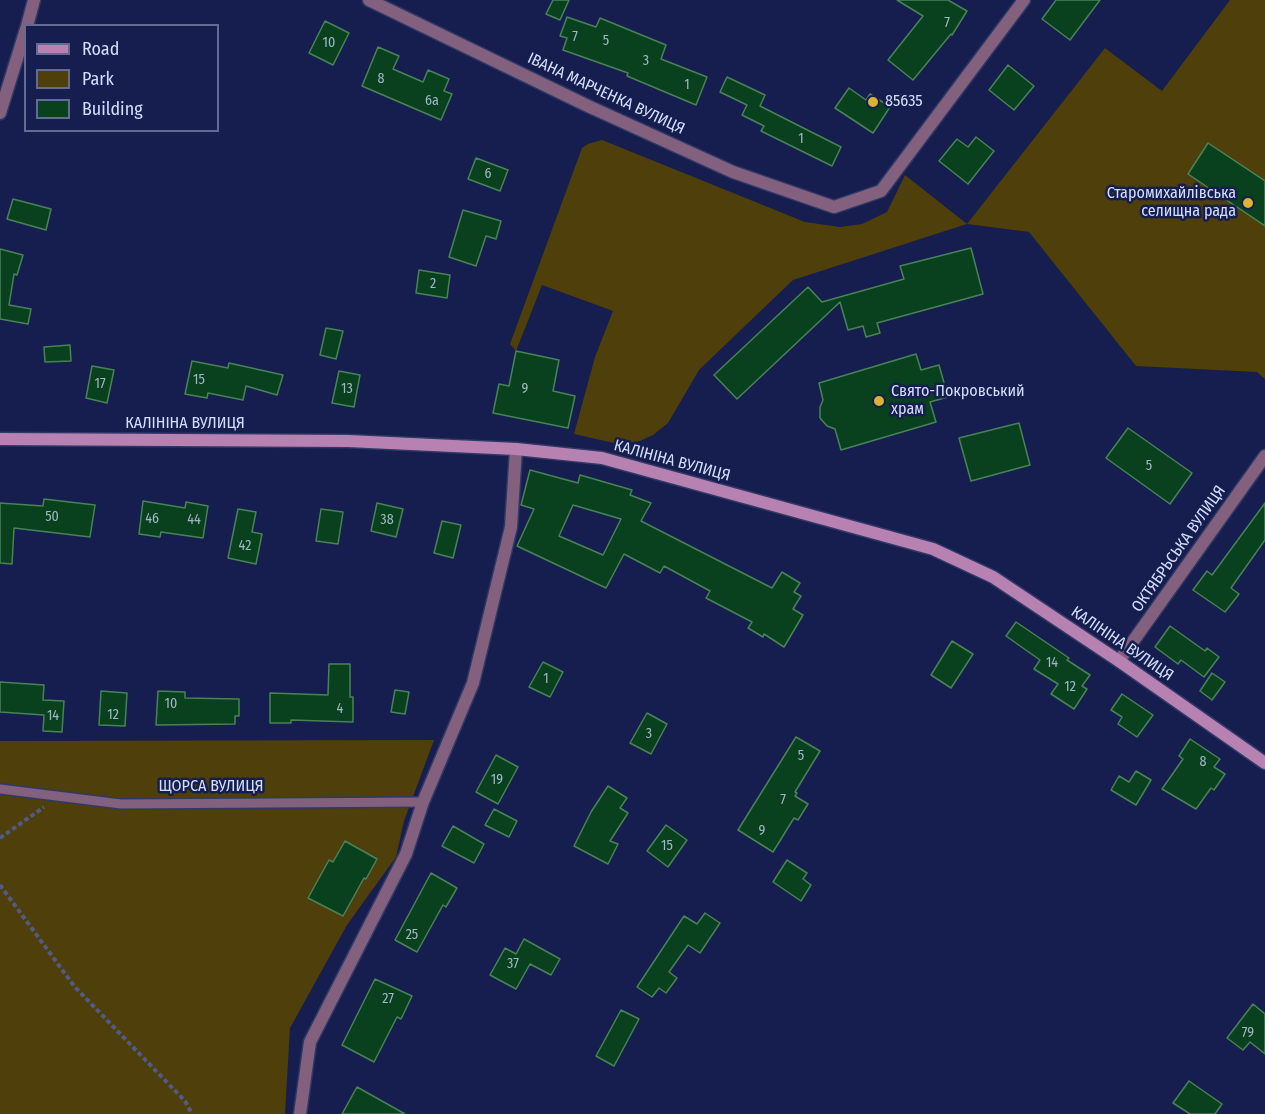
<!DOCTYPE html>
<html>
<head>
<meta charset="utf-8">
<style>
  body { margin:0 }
  #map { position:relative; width:1265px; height:1114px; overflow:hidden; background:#151e4e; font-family:"Fira Sans Condensed",sans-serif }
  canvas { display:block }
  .legend { position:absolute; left:24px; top:24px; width:195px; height:108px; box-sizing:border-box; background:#151e4e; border:2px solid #616b94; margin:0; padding:8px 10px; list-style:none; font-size:18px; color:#d3defd }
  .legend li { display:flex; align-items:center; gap:12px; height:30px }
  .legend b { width:30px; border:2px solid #616b94 }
</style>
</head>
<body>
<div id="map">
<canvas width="1265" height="1114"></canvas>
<ul class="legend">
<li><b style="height:8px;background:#b781b1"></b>Road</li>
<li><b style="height:16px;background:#4f3f0a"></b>Park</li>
<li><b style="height:16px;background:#09411e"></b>Building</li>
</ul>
</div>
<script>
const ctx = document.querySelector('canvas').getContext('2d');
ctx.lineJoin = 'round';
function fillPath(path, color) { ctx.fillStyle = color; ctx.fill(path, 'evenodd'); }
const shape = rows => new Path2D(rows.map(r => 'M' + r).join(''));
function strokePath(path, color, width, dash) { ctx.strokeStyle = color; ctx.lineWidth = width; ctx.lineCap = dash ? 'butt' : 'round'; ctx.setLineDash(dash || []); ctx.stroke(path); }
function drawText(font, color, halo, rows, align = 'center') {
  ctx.font = font + ' "Fira Sans Condensed",sans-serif'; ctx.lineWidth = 5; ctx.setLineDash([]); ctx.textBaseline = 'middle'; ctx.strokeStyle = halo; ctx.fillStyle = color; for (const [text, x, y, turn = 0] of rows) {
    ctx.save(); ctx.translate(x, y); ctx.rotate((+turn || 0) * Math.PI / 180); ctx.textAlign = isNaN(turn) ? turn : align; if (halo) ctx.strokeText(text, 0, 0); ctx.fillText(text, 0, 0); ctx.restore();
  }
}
const green = shape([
  [1230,0,1265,0,1265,379,1257,372,1136,366,1029,232,967,224,793,280,699,370,668,423,653,435,640,441,618,444,574,434,595,357,613,311,542,285,516,351,510,344,582,148,588,144,602,140,805,222,840,227,862,224,887,212,905,175,967,224,1105,48,1162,91],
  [434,740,404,821,396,857,347,925,290,1028,285,1114,0,1114,0,741]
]);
const building = shape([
  [553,0,569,0,560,20,546,14,553,0],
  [897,0,948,0,967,11,952,35,951,34,913,80,888,60,923,16,897,0],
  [1056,0,1100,0,1070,40,1042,19,1056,0],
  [567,17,596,27,600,18,666,45,661,59,707,77,696,105,627,76,628,73,563,50,567,38,560,36,567,17],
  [325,21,349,33,333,65,309,53,325,21],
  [378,47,399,56,393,69,423,82,428,70,449,79,444,91,452,94,441,120,362,86,378,47],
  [1008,65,1034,86,1014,110,989,90,1008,65],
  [727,77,765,95,760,106,841,147,832,166,761,131,764,126,742,115,747,105,720,92,727,77],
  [849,88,866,100,870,94,890,107,873,133,835,108,849,88],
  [976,137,994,151,968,184,939,161,957,139,968,147,976,137],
  [1208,143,1265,181,1265,226,1188,174,1208,143],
  [476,158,508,170,500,191,468,179,476,158],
  [13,199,51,209,46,230,7,219,13,199],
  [463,210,501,221,496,239,486,236,476,266,449,257,463,210],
  [971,248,983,294,877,323,880,333,866,337,863,326,848,330,840,302,737,399,714,375,808,287,822,302,904,279,900,266,971,248],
  [0,249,23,255,17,275,14,274,9,305,31,309,28,324,0,319,0,249],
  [419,270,450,275,447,298,416,293,419,270],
  [326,328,343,331,336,359,320,355,326,328],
  [70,345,71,361,45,362,44,347,70,345],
  [516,351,559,360,553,391,575,396,568,428,493,413,499,384,509,386,516,351],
  [916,354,921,370,939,365,948,397,930,402,936,422,841,450,835,429,827,426,820,418,820,407,823,400,819,383,916,354],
  [192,361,228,368,229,363,283,375,277,395,246,386,243,400,208,393,207,398,185,394,192,361],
  [92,366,114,370,107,403,86,398,92,366],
  [339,371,360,375,354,407,332,403,339,371],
  [1019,423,1030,465,971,481,959,438,1019,423],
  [1128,428,1192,473,1170,504,1106,458,1128,428],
  [530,470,578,483,580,475,632,490,630,495,651,503,641,521,772,588,782,572,800,583,794,592,801,596,793,609,803,615,784,647,764,634,763,637,748,628,752,622,706,598,710,591,664,566,660,573,624,554,606,588,517,546,534,509,521,505,530,470],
  [573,505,621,519,603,555,559,536,573,505],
  [44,499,95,505,90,537,14,528,12,564,0,563,0,503,43,506,44,499],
  [143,501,185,508,186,502,208,506,203,538,161,532,160,537,139,534,143,501],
  [377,503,403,509,396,537,371,531,377,503],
  [1265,503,1265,540,1231,588,1239,594,1225,612,1193,590,1207,571,1212,575,1265,503],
  [238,509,256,512,252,532,262,534,256,564,228,558,238,509],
  [321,509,343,512,338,544,316,541,321,509],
  [442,521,461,525,453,558,434,553,442,521],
  [1016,622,1069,658,1067,660,1090,675,1082,686,1087,689,1074,709,1051,694,1058,684,1034,669,1040,660,1006,636,1016,622],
  [1170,626,1205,651,1207,648,1219,657,1204,677,1181,660,1178,664,1155,647,1170,626],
  [952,641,973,654,951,688,931,675,952,641],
  [543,662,563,672,550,697,529,687,543,662],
  [329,664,350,664,350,697,353,697,353,722,291,720,291,723,270,723,270,693,328,695,329,664],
  [1212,673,1225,682,1212,700,1200,691,1212,673],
  [0,682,44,685,43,700,64,701,62,732,43,731,44,715,0,712,0,682],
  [395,690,409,692,405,714,391,712,395,690],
  [101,691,127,693,125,726,99,725,101,691],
  [158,691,185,692,185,698,239,699,239,716,235,716,235,724,156,725,158,691],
  [1122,694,1153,715,1137,737,1118,724,1122,717,1111,710,1122,694],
  [647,713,667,724,651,754,630,743,647,713],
  [796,737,820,751,795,792,797,793,795,796,808,804,798,820,794,818,773,852,738,830,796,737],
  [1190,739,1220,759,1214,767,1225,774,1214,790,1211,788,1196,809,1162,789,1183,759,1179,756,1190,739],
  [496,755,518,767,498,804,476,792,496,755],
  [1136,771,1151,780,1136,805,1111,790,1119,776,1129,782,1136,771],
  [608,786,627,798,620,808,628,813,610,841,618,844,608,864,574,846,591,812,608,786],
  [494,809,517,821,509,837,485,825,494,809],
  [666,825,687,840,668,867,647,851,666,825],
  [453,826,484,844,474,863,442,846,453,826],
  [345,841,377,859,366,879,364,878,343,916,308,898,329,860,333,862,345,841],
  [787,860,807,873,803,879,811,885,801,901,773,882,787,860],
  [431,873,457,888,446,907,443,905,417,952,395,940,431,873],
  [705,913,720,923,700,953,688,945,669,972,677,978,666,993,659,988,652,997,637,987,684,916,697,924,705,913],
  [524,939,560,959,551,975,530,964,516,989,490,975,505,948,516,954,524,939],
  [375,979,412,996,401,1019,397,1017,374,1062,342,1045,375,979],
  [1253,1004,1265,1014,1265,1054,1250,1042,1243,1050,1227,1038,1253,1004],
  [621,1010,639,1019,614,1066,596,1056,621,1010],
  [1189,1081,1222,1104,1215,1114,1190,1114,1173,1103,1189,1081],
  [357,1087,405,1114,342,1114,357,1087]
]);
const path = shape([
  [0,838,44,807],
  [0,885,74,986,185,1101,192,1114]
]);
const lane = shape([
  [0,789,121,804,423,802]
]);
const street = shape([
  [369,0,588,106,733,172,834,207,881,191,1024,0],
  [27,26,34,0],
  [0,113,26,29],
  [1119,661,1265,456],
  [300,1114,310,1042,406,854,423,802,473,683,511,527,516,449]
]);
const secondary = shape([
  [0,439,348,441,516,449,602,458,933,549,993,577,1119,661,1265,763]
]);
const markers = [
  [873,102,6,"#dab333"],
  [1248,203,6,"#dab333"],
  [879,401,6,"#dab333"]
];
const numberNames = [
  ["7",947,23],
  ["7",575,37],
  ["5",606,41],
  ["10",329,43],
  ["3",646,61],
  ["8",381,79],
  ["1",687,85],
  ["6а",432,101],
  ["1",801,139],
  ["6",488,174],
  ["2",433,284],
  ["15",199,380],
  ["17",100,384],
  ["13",347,389],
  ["9",525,389],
  ["5",1149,466],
  ["50",52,517],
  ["46",152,519],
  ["44",194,520],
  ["38",387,520],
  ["42",245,546],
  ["14",1052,663],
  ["1",546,679],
  ["12",1070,687],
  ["10",171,704],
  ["4",340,709],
  ["12",113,715],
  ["14",53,716],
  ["3",649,734],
  ["5",801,756],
  ["8",1203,762],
  ["19",497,780],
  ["7",783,800],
  ["9",762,831],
  ["15",667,846],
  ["25",412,935],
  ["37",513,964],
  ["27",388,999],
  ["79",1248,1033]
];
const streetNames = [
  ["ІВАНА МАРЧЕНКА ВУЛИЦЯ",606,94,25],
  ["КАЛІНІНА ВУЛИЦЯ",185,424],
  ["КАЛІНІНА ВУЛИЦЯ",672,461,15],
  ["ОКТЯБРЬСЬКА ВУЛИЦЯ",1179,549,-55],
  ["КАЛІНІНА ВУЛИЦЯ",1122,644,34],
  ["ЩОРСА ВУЛИЦЯ",211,787]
];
const poiNames = [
  ["85635",885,102],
  ["Старомихайлівська",1236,194,"right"],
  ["селищна рада",1236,212,"right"],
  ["Свято-Покровський",891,392],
  ["храм",891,410]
];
fillPath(green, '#4f3f0a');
fillPath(building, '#09411e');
strokePath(building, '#4a8258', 1.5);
strokePath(lane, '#303966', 12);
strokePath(street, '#303966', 15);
strokePath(secondary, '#303966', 15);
strokePath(path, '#525b86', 4, [4.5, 3]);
strokePath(lane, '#82607e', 9);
strokePath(street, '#82607e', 12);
strokePath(secondary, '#b781b1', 12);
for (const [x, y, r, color] of markers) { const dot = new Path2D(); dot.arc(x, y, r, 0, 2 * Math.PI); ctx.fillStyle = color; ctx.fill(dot); strokePath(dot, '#151e4e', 2); }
drawText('14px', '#a0b7c5', null, numberNames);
drawText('16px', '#d3defd', '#151e4e', streetNames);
drawText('16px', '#d3defd', '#151e4e', poiNames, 'left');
</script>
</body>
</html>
